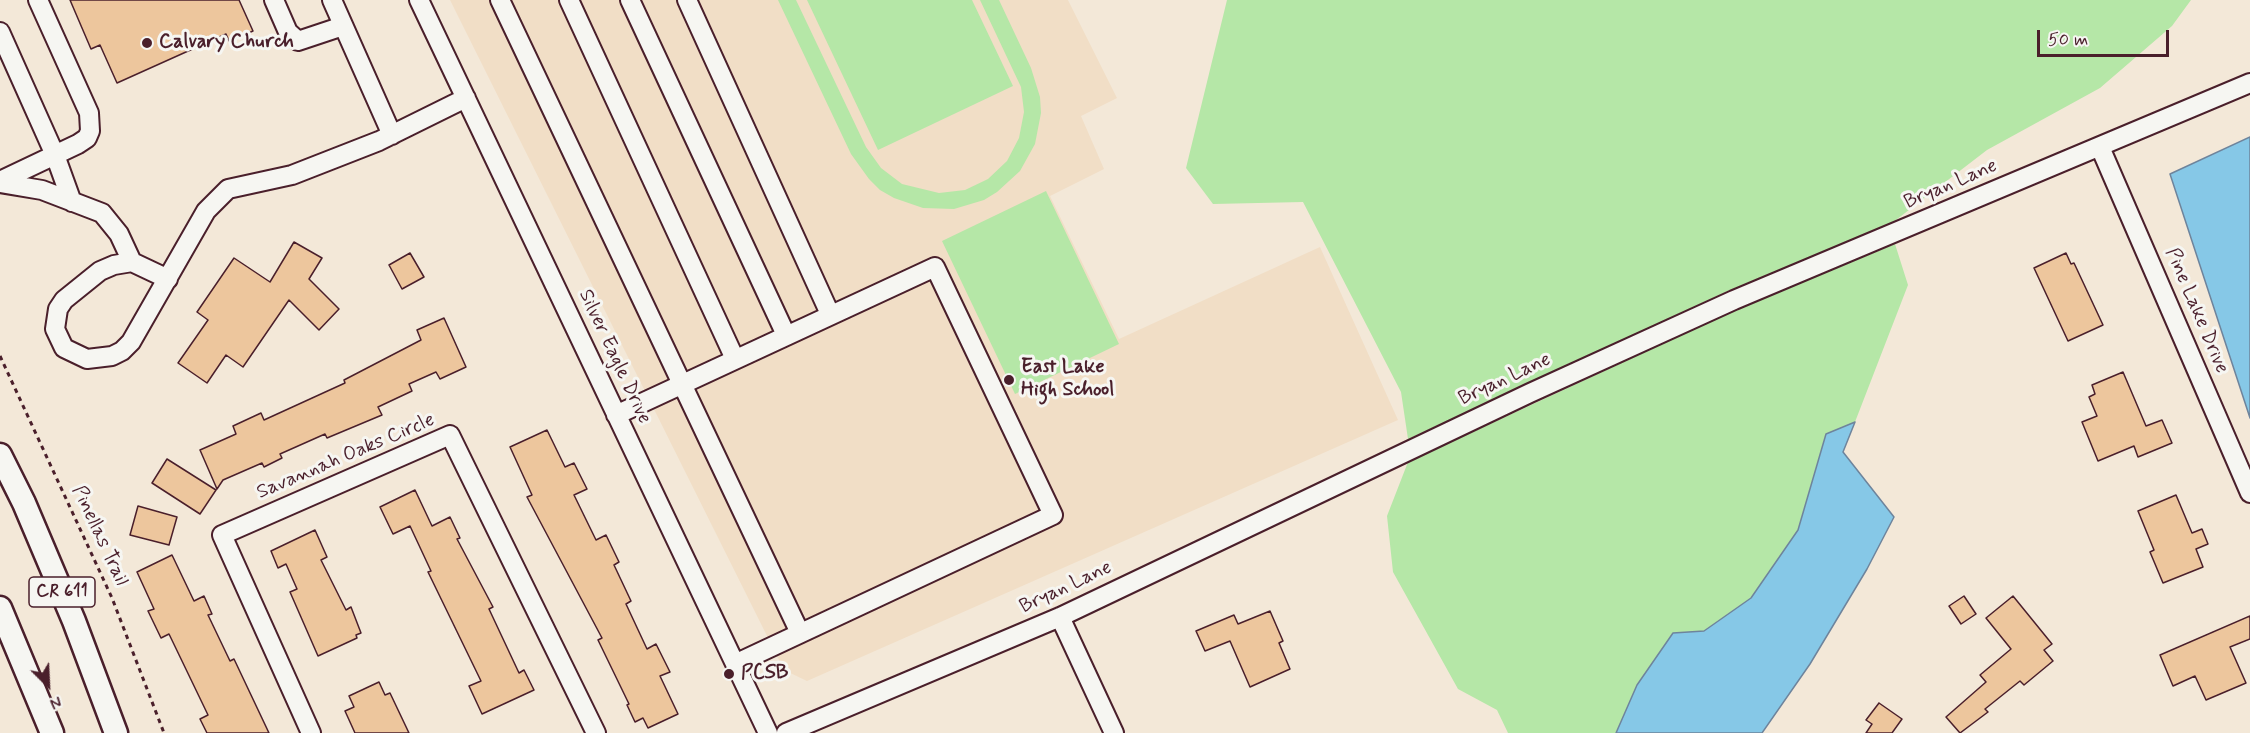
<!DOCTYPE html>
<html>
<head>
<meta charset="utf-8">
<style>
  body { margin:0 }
  #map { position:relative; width:2250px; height:733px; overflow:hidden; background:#f3e8d8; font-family:Mynerve,sans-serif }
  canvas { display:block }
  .north { position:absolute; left:18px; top:655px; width:60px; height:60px; -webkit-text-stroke:4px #f6f6f2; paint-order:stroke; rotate:156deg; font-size:16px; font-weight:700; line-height:24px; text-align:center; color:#4a1f2b }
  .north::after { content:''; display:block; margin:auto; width:21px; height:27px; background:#4a1f2b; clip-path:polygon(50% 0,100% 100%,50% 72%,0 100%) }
  .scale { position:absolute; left:2037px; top:30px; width:132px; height:27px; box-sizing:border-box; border:3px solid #4a1f2b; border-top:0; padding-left:8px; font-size:18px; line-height:21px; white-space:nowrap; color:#4a1f2b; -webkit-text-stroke:4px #f6f6f2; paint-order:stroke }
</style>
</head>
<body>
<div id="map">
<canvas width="2250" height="733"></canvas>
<div class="north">N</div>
<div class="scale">50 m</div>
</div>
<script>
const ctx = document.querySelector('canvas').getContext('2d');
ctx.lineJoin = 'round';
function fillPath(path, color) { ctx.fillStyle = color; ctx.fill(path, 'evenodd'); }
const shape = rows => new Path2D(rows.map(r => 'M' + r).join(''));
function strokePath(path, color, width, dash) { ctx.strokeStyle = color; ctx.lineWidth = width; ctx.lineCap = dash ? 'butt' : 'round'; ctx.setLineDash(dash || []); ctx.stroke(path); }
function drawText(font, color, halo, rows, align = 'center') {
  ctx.font = font + ' Mynerve,sans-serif'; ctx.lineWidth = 6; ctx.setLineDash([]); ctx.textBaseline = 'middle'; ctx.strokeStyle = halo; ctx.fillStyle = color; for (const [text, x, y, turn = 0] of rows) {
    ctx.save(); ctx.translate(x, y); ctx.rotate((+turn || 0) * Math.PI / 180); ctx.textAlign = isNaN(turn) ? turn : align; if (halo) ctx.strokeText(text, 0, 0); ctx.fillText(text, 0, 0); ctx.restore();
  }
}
const built = shape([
  [450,0,1068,0,1117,98,1081,116,1104,169,1050,196,1119,339,1320,247,1398,420,807,681,784,670]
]);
const green = shape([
  [778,0,796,0,866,147,881,168,902,184,939,193,965,190,988,179,1007,161,1019,138,1024,112,1021,87,980,0,999,0,1031,68,1040,97,1041,113,1035,144,1020,171,997,192,984,200,954,209,923,208,894,198,880,190,869,179,851,154],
  [807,0,972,0,1013,86,878,150],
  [1227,0,2191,0,2172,26,2100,88,1987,150,1892,223,1730,290,1408,439,1401,392,1303,202,1213,204,1186,168],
  [1046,191,1119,344,1015,394,942,241],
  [1895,244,1908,285,1855,422,1826,434,1798,530,1751,598,1637,685,1616,733,1508,733,1497,710,1458,689,1393,572,1387,516,1408,462,1738,309]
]);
const water = shape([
  [2250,137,2250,418,2170,174,2250,137],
  [1855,422,1843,452,1894,517,1867,569,1810,664,1762,733,1616,733,1637,685,1673,633,1704,631,1751,598,1798,530,1826,434,1855,422]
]);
const building = shape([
  [70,0,239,0,253,31,229,41,226,34,117,83,100,45,91,49,70,0],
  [294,242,322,258,309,279,339,309,319,330,289,300,243,367,226,355,207,383,178,363,208,320,197,312,234,258,270,282,294,242],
  [410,253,424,277,402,289,389,265,410,253],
  [2066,253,2071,264,2074,263,2103,325,2068,341,2034,268,2066,253],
  [444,318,466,367,440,379,436,372,409,384,412,391,378,407,382,415,327,438,325,434,280,454,282,458,264,467,262,463,223,480,217,489,200,450,236,434,233,426,261,413,264,420,345,383,344,380,421,340,417,330,444,318],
  [2123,372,2146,426,2162,420,2172,443,2138,457,2134,446,2098,461,2082,422,2097,416,2089,397,2095,394,2092,385,2123,372],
  [547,430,565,467,574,463,587,489,574,495,596,540,606,535,619,562,614,565,631,601,626,604,647,649,656,644,670,672,660,676,678,714,648,728,643,718,635,722,627,705,629,704,598,640,602,638,527,497,532,495,510,447,547,430],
  [167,459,216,490,200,514,152,483,167,459],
  [415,490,432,526,450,517,460,538,457,539,493,607,489,609,519,673,524,670,534,690,482,714,469,686,481,681,428,572,431,571,410,526,393,534,380,507,415,490],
  [2176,495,2192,533,2202,529,2208,544,2196,549,2203,567,2163,583,2150,552,2154,550,2138,511,2176,495],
  [138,506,177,517,169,545,130,535,138,506],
  [315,530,327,557,321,560,346,610,351,607,361,633,356,635,357,638,318,656,290,592,297,589,286,564,278,568,271,551,315,530],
  [172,555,194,601,204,596,212,614,208,615,230,661,234,659,269,733,207,733,200,719,208,715,169,634,161,638,148,611,154,609,137,572,172,555],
  [1964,596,1976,614,1961,624,1949,606,1964,596],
  [2013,596,2052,644,2044,650,2053,661,2024,685,2020,681,1985,709,1988,712,1960,733,1946,717,1986,682,1980,675,2011,649,1986,618,2013,596],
  [1270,611,1283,641,1279,643,1290,669,1250,687,1230,641,1205,651,1196,631,1234,615,1238,624,1270,611],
  [2250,616,2250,639,2230,647,2246,683,2206,700,2195,676,2173,686,2160,655,2250,616],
  [379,682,385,695,390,693,409,733,355,733,345,711,354,707,349,696,379,682],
  [1879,703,1902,719,1892,733,1866,733,1872,724,1866,720,1879,703]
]);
const path = shape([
  [0,356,112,598,164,733]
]);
const minor = shape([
  [274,0,288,32,298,41,343,26],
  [332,0,392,135],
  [419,0,768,733],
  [500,0,800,633],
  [569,0,735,359],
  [630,0,786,335],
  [687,0,830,314],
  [0,32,55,155,72,202],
  [2100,147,2250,493],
  [0,181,78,144,87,138,90,131,89,113,38,0],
  [0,183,42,190,102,213,119,234,132,262,168,279],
  [132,262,114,265,100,271,64,300,58,309,55,329,64,348,87,359,112,356,122,351,131,342,206,211,228,189,292,175,379,141,466,98],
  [616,415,935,267,1053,515,735,664],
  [1060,617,1114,733],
  [311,733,222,535,450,435,596,733],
  [786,733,1060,617,1530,393,1734,300,2250,83]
]);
const major = shape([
  [0,455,24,503,74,621,116,733],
  [0,608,52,733]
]);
const markers = [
  [147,43,6,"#4a1f2b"],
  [1009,380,6,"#4a1f2b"],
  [729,674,6,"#4a1f2b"]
];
const shields = [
  [62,592,66]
];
const shieldNames = [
  ["CR 611",62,592]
];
const poiNames = [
  ["Calvary Church",159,43],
  ["East Lake",1021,368],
  ["High School",1021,391],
  ["PCSB",741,674]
];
const streetNames = [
  ["Bryan Lane",1951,185,-23],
  ["Pine Lake Drive",2196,311,67],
  ["Silver Eagle Drive",614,357,65],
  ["Bryan Lane",1505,380,-25],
  ["Savannah Oaks Circle",346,457,-23],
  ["Pinellas Trail",99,536,65],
  ["Bryan Lane",1066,588,-25]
];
fillPath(built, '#f1dec6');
fillPath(green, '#b5e7a7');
fillPath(water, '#86c8e7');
strokePath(water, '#6e849c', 1.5);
fillPath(building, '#edc69d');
strokePath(building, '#4a1f2b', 1.5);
strokePath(minor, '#4a1f2b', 22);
strokePath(major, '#4a1f2b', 27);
strokePath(path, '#4a1f2b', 3, [4.5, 4.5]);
strokePath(minor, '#f6f6f2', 18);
strokePath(major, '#f6f6f2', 22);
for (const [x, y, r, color] of markers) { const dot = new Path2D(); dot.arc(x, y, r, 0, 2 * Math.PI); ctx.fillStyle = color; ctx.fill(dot); strokePath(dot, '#f6f6f2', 2); }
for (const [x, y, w] of shields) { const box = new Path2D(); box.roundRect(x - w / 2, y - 15, w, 30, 4.5); ctx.fillStyle = '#f6f6f2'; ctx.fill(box); strokePath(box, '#4a1f2b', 1.5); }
drawText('bold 18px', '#4a1f2b', null, shieldNames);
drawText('bold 20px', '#4a1f2b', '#f6f6f2', poiNames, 'left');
drawText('20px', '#4a1f2b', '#f6f6f2', streetNames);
</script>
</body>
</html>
